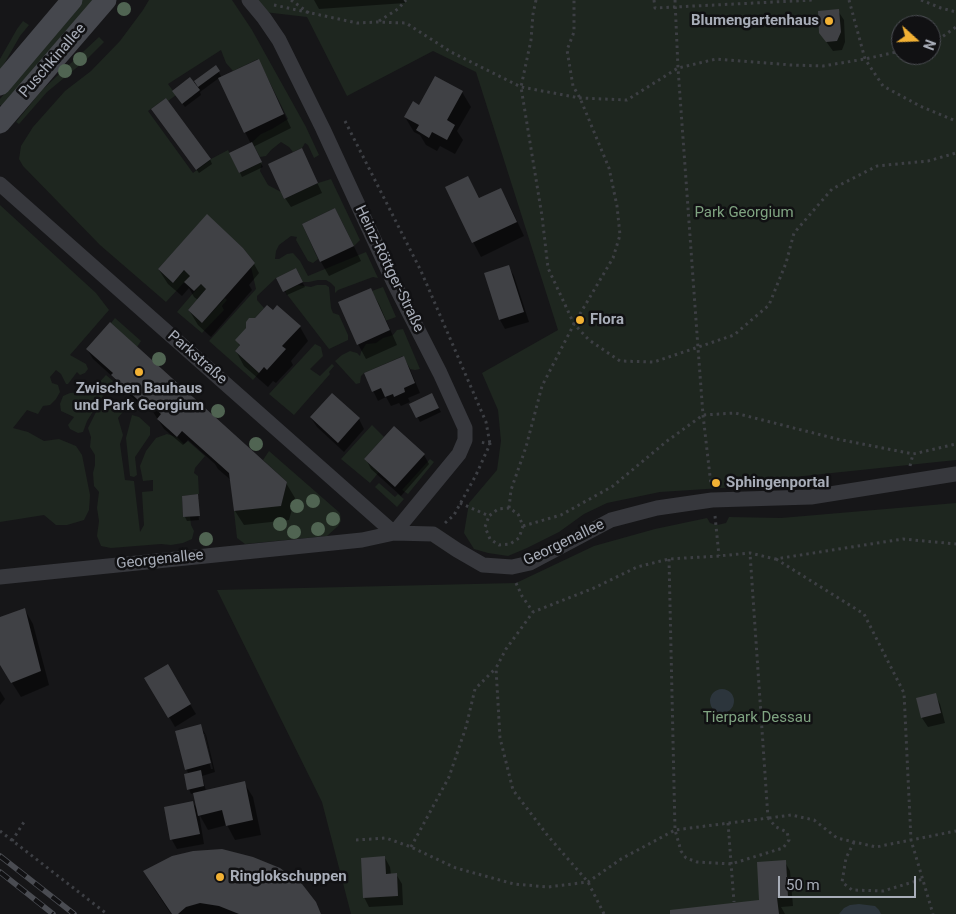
<!DOCTYPE html>
<html>
<head>
<meta charset="utf-8">
<style>
  body { margin:0 }
  #map { position:relative; width:956px; height:914px; overflow:hidden; background:#161618; font-family:Roboto,sans-serif }
  canvas { display:block }
  .north { position:absolute; left:891px; top:15px; width:50px; height:50px; box-sizing:border-box; background:#111113; border:1px solid #4d4f55; border-radius:50%; rotate:110deg; font-size:14px; font-weight:700; line-height:20px; text-align:center; color:#a8adb8 }
  .north::after { content:''; display:block; margin:auto; width:18px; height:22px; background:#f2b134; clip-path:polygon(50% 0,100% 100%,50% 72%,0 100%) }
  .scale { position:absolute; left:778px; top:876px; width:138px; height:22px; box-sizing:border-box; border:2px solid #a8adb8; border-top:0; padding-left:6px; font-size:15px; line-height:18px; white-space:nowrap; color:#a8adb8; -webkit-text-stroke:4px #111113; paint-order:stroke }
</style>
</head>
<body>
<div id="map">
<canvas width="956" height="914"></canvas>
<div class="north">N</div>
<div class="scale">50 m</div>
</div>
<script>
const ctx = document.querySelector('canvas').getContext('2d');
ctx.lineJoin = 'round';
function fillPath(path, color) { ctx.fillStyle = color; ctx.fill(path, 'evenodd'); }
const shape = rows => new Path2D(rows.map(r => 'M' + r).join(''));
function strokePath(path, color, width, dash) { ctx.strokeStyle = color; ctx.lineWidth = width; ctx.lineCap = dash ? 'butt' : 'round'; ctx.setLineDash(dash || []); ctx.stroke(path); }
function drawText(font, color, halo, rows, align = 'center') {
  ctx.font = font + ' Roboto,sans-serif'; ctx.lineWidth = 5; ctx.setLineDash([]); ctx.textBaseline = 'middle'; ctx.strokeStyle = halo; ctx.fillStyle = color; for (const [text, x, y, turn = 0] of rows) {
    ctx.save(); ctx.translate(x, y); ctx.rotate((+turn || 0) * Math.PI / 180); ctx.textAlign = isNaN(turn) ? turn : align; if (halo) ctx.strokeText(text, 0, 0); ctx.fillText(text, 0, 0); ctx.restore();
  }
}
const green = shape([
  [82,0,94,0,3,107,0,105,0,99],
  [149,0,232,0,252,30,306,127,319,155,314,158,308,145,305,143,302,148,293,152,289,147,281,142,271,150,266,156,260,157,252,142,261,134,272,129,288,119,258,59,233,71,226,63,221,50,168,84,176,95,168,101,166,98,148,111,193,173,211,159,228,150,239,173,262,162,260,171,268,185,281,192,284,199,318,183,331,179,360,240,354,246,335,208,302,224,318,259,313,263,308,261,296,240,297,237,291,236,279,245,276,251,275,259,279,259,287,254,293,253,300,261,308,276,366,252,378,278,373,277,338,290,335,293,335,287,331,283,326,280,318,280,309,282,303,282,296,268,276,278,257,296,257,300,264,308,246,328,240,345,235,351,259,373,253,380,209,341,256,289,251,267,255,263,243,248,207,215,158,269,173,283,184,270,190,276,166,302,100,245,23,166,19,159,21,146,33,127,65,91,91,71,120,41,143,10],
  [257,0,956,0,956,460,756,481,753,486,660,492,607,503,584,514,559,532,527,548,508,556,488,553,474,549,464,533,469,503,497,470,501,441,498,410,482,373,558,330,476,72,433,51,347,96,307,17,264,12],
  [901,25,931,25,931,55,901,55],
  [23,21,29,25,20,36,0,71,0,59,17,29],
  [99,37,104,42,86,60,47,92,19,124,16,122,42,90],
  [0,205,96,293,109,310,70,355,86,364,88,369,85,373,80,375,77,372,68,384,66,384,61,374,56,370,50,377,52,383,58,385,60,392,56,399,50,405,43,406,38,414,27,410,13,428,28,432,44,441,59,439,76,446,82,455,90,495,89,510,84,520,67,525,56,525,44,515,0,522],
  [201,284,206,289,188,310,202,323,225,298,227,300,222,306,224,310,202,333,177,312],
  [298,285,311,287,317,285,326,285,329,287,331,308,333,313,339,315,348,335,348,340,329,349,286,293,286,290],
  [383,287,396,317,385,321,372,291],
  [115,318,141,341,137,347,111,323],
  [403,329,420,369,415,370,410,369,403,356,364,373,361,376,360,383,356,384,335,361,342,355,350,351,357,353,360,356,361,352,366,344,376,343,383,338,393,335,397,330],
  [315,344,321,347,323,356,310,369,320,376,332,364,334,366,329,372,330,374,294,415,269,394],
  [106,375,113,381,94,410,87,421,83,432,78,433,70,429,68,425,74,417,61,411,60,404,63,396,70,393,84,392,90,385,96,386],
  [117,402,125,409,118,418,123,435,120,444,125,480,134,481,140,532,144,525,142,492,153,491,153,480,143,481,140,466,146,451,156,438,167,434,177,437,184,444,188,441,205,456,195,468,194,473,198,476,199,494,182,496,183,517,190,516,191,525,194,531,192,539,183,543,171,545,161,544,111,548,101,546,97,536,99,521,97,508,99,492,94,486,93,473,95,465,95,455,90,447,91,437,88,428,97,410,107,409,113,403],
  [132,415,139,417,150,427,150,435,135,457,137,475,134,477,130,476,126,438],
  [372,425,384,437,364,459,379,472,370,483,341,459],
  [269,451,340,513,341,521,338,526,327,536,245,544,237,538,234,511,281,505,287,482,263,460],
  [430,459,434,462,408,494,402,490],
  [379,483,395,497,398,494,404,499,397,507,375,487],
  [956,503,956,914,351,914,322,802,217,590,516,583,594,546,655,529,707,518,710,523,717,525,726,523,729,517,781,518]
]);
const water = shape([
  '710 701a12 12 0 1 1 24 0a12 12 0 1 1-24 0Z',
  [859,904,875,906,879,910,881,914,839,914,844,908,850,905]
]);
const shadow = shape([
  [314,0,404,0,405,3,319,9],
  [838,11,844,20,845,42,842,50,833,51,820,33],
  [258,61,266,75,291,128,253,147,263,167,242,177,231,154,251,144,245,132,219,78,200,92,201,95,185,107,176,95,216,67,222,78],
  [462,92,471,107,457,131,463,140,455,154,440,146,437,151,426,145,420,135,414,132,405,117,420,107],
  [155,113,210,159,212,164,199,173],
  [306,159,322,193,291,207,285,198],
  [468,177,480,199,501,190,509,204,524,236,481,257,473,242],
  [335,209,343,224,361,261,329,276,321,262,303,224],
  [254,264,259,273,249,285,252,290,211,337,198,325,189,310,198,300,194,297,189,288,182,296,168,284,159,270],
  [508,266,514,276,529,322,505,329,500,320,485,274],
  [298,274,305,287,287,295,278,278],
  [371,290,379,304,397,345,366,359,358,344],
  [300,327,308,341,291,361,293,365,276,383,273,381,268,387,244,366,236,351,240,347,237,341],
  [87,349,286,483,295,498,289,520,244,525,235,511,232,481,218,469,215,464,188,440,183,445,164,429,148,404,144,408,118,385,114,378,93,359],
  [403,357,409,367,420,393,408,398,410,402,401,406,399,403,391,406,386,397,378,401,365,374],
  [332,395,359,419,364,429,344,452,317,427,311,418],
  [434,399,441,412,420,422,411,404],
  [424,455,429,464,401,496,371,469,366,459],
  [197,496,199,499,197,499,199,520,187,521,185,517],
  [25,610,33,624,49,685,21,697,0,664,0,618],
  [167,666,196,714,175,727,146,678],
  [0,691,5,699,0,705],
  [935,695,940,704,945,723,928,727,922,718,918,699],
  [200,726,206,735,215,772,202,776,206,791,244,783,253,797,261,835,235,840,227,825,208,830,199,814,204,844,177,849,172,840,165,808,193,803,199,812,194,793,191,794,189,789,189,774,186,769],
  [202,734,205,734,213,769,211,769],
  [385,858,390,867,391,875,396,874,402,884,403,905,369,907,364,897],
  [785,862,790,871,793,906,781,907,785,914,671,914,761,901],
  [144,872,315,903,321,914,171,914,155,890]
]);
const building = shape([
  [839,9,841,32,837,41,826,42,819,33,818,11],
  [259,59,284,114,244,133,218,78],
  [216,65,220,71,198,87,194,81],
  [435,76,463,91,447,120,455,125,447,140,432,132,429,138,416,130,419,125,404,117,413,101,419,105],
  [190,77,200,90,182,104,172,91],
  [166,98,211,159,196,170,151,109],
  [252,142,262,162,239,173,229,153],
  [302,148,318,183,284,199,268,164],
  [468,176,479,198,501,188,517,222,472,243,445,187],
  [335,208,354,246,320,262,302,224],
  [207,214,243,248,255,263,202,323,188,310,206,289,201,284,194,291,184,282,190,276,184,270,173,283,158,269],
  [509,265,524,312,499,320,484,273],
  [296,268,303,282,283,292,276,278],
  [371,288,390,330,357,345,338,302],
  [267,305,273,310,277,305,301,326,282,346,286,349,267,370,264,367,259,373,235,351,240,345,235,340,246,328,246,322,249,318,255,318],
  [110,322,287,482,281,506,234,511,229,473,182,431,177,437,157,419,161,414,142,396,138,400,111,375,113,373,86,349],
  [404,356,415,383,404,388,405,392,394,397,393,394,385,397,381,388,372,392,364,373],
  [332,393,360,418,338,443,310,417],
  [432,393,439,408,416,418,409,404],
  [394,426,425,454,395,487,364,459],
  [198,494,200,516,183,517,182,496],
  [25,608,41,671,11,683,0,665,0,617],
  [168,664,191,704,168,718,144,678],
  [936,693,941,713,921,718,916,698],
  [201,724,211,763,185,770,175,731],
  [201,770,204,786,187,790,184,774],
  [245,781,253,820,226,826,222,810,198,816,193,793],
  [193,801,200,834,170,840,164,807],
  [222,849,253,857,280,868,302,884,316,902,321,914,239,914,219,906,200,903,186,907,178,914,172,914,143,871,172,856,193,851],
  [385,856,386,874,397,873,398,896,363,898,361,858],
  [786,860,788,897,777,898,779,914,670,914,670,910,759,900,757,862]
]);
const path = shape([
  [291,0,309,13],
  [536,0,533,14,531,40,521,87,542,216,548,268,574,324,589,340,620,361,654,362,734,335,769,305,786,263,794,233,832,189,877,166,928,161,956,153],
  [654,0,655,8,814,0],
  [675,0,678,68,698,348,703,415,711,485],
  [849,0,865,59,883,86,920,106,956,121],
  [921,0,941,8,956,12],
  [274,5,357,23,378,22,406,23,451,52,521,87,580,98,627,100,678,68,716,59,791,65,823,66,865,59,901,51],
  [379,21,398,9,406,0],
  [931,41,942,37,956,27],
  [345,121,421,271,486,422,490,444],
  [910,466,913,454],
  [460,503,489,516,498,509,509,508,518,514,523,526,519,538,510,544,499,545,490,539,485,527,489,516],
  [509,508,511,490,526,447,542,386,574,324,613,258,620,235,617,206,609,168,580,98,573,86,567,50,574,32,574,0],
  [715,516,719,556],
  [445,523,454,515,476,475,490,444,480,442],
  [523,526,561,515,613,486,667,441,703,415,735,413,837,439,913,454,956,444],
  [669,559,675,830,768,818,750,553],
  [776,559,864,614,904,693,911,840,933,914],
  [516,583,522,596,533,612],
  [769,818,791,815,814,820,837,838,876,847,956,831],
  [728,823,734,902],
  [0,831,107,914],
  [356,840,386,838,411,847,456,868,514,884,548,887,588,882,621,859,675,830,681,851,686,858,697,862,731,864,783,848,789,840,787,832,776,827,768,818],
  [12,841,24,822],
  [854,842,846,858,842,882,852,890,883,891,923,879],
  [411,847,449,777,466,727,475,689,495,669],
  [604,914,588,882,548,836,513,790,500,738,496,668,506,649,533,612,594,588,637,567,669,559,719,556,750,553,775,559,903,539,956,544]
]);
const street = shape([
  [249,0,264,18,279,40,323,129,394,283,440,373,465,428,465,440,459,454,394,533],
  [0,184,394,533],
  [0,577,362,540,394,533,433,534,457,550,483,565,512,567,530,563,611,520,657,508,712,500,811,497,956,474]
]);
const secondary = shape([
  [0,85,72,0],
  [0,123,106,0]
]);
const rail = shape([
  [0,856,74,914],
  [0,872,53,914]
]);
const trees = [
  [124,9],
  [80,59],
  [65,71],
  [159,359],
  [218,411],
  [256,444],
  [313,501],
  [297,506],
  [333,519],
  [280,524],
  [318,529],
  [294,532],
  [206,539]
];
const markers = [
  [829,21,5,"#f2b134"],
  [580,320,5,"#f2b134"],
  [139,372,5,"#f2b134"],
  [716,483,5,"#f2b134"],
  [220,877,5,"#f2b134"]
];
const poiNames = [
  ["Blumengartenhaus",819,21,"right"],
  ["Flora",590,320],
  ["Zwischen Bauhaus",139,389,"center"],
  ["und Park Georgium",139,406,"center"],
  ["Sphingenportal",726,483],
  ["Ringlokschuppen",230,877]
];
const streetNames = [
  ["Puschkinallee",53,61,-49],
  ["Heinz-Röttger-Straße",389,269,64],
  ["Parkstraße",197,358,41],
  ["Georgenallee",564,543,-26],
  ["Georgenallee",160,560,-6]
];
const parkNames = [
  ["Park Georgium",744,213],
  ["Tierpark Dessau",757,718]
];
fillPath(green, '#1e261f');
fillPath(water, '#2c353c');
fillPath(shadow, '#0007');
fillPath(building, '#404145');
strokePath(path, '#3d3f44', 3, [2.5, 4]);
strokePath(street, '#37383d', 15);
strokePath(secondary, '#45474d', 21);
strokePath(rail, '#4a4c52', 5.5);
strokePath(rail, '#111113', 4, [11]);
ctx.fillStyle = '#506452';
for (const [x, y] of trees) { ctx.beginPath(); ctx.arc(x, y, 7, 0, 2 * Math.PI); ctx.fill(); }
for (const [x, y, r, color] of markers) { const dot = new Path2D(); dot.arc(x, y, r, 0, 2 * Math.PI); ctx.fillStyle = color; ctx.fill(dot); strokePath(dot, '#111113', 2); }
drawText('bold 15px', '#a8adb8', '#111113', poiNames, 'left');
drawText('15px', '#a8adb8', '#111113', streetNames);
drawText('15px', '#7fa381', '#111113', parkNames);
</script>
</body>
</html>
